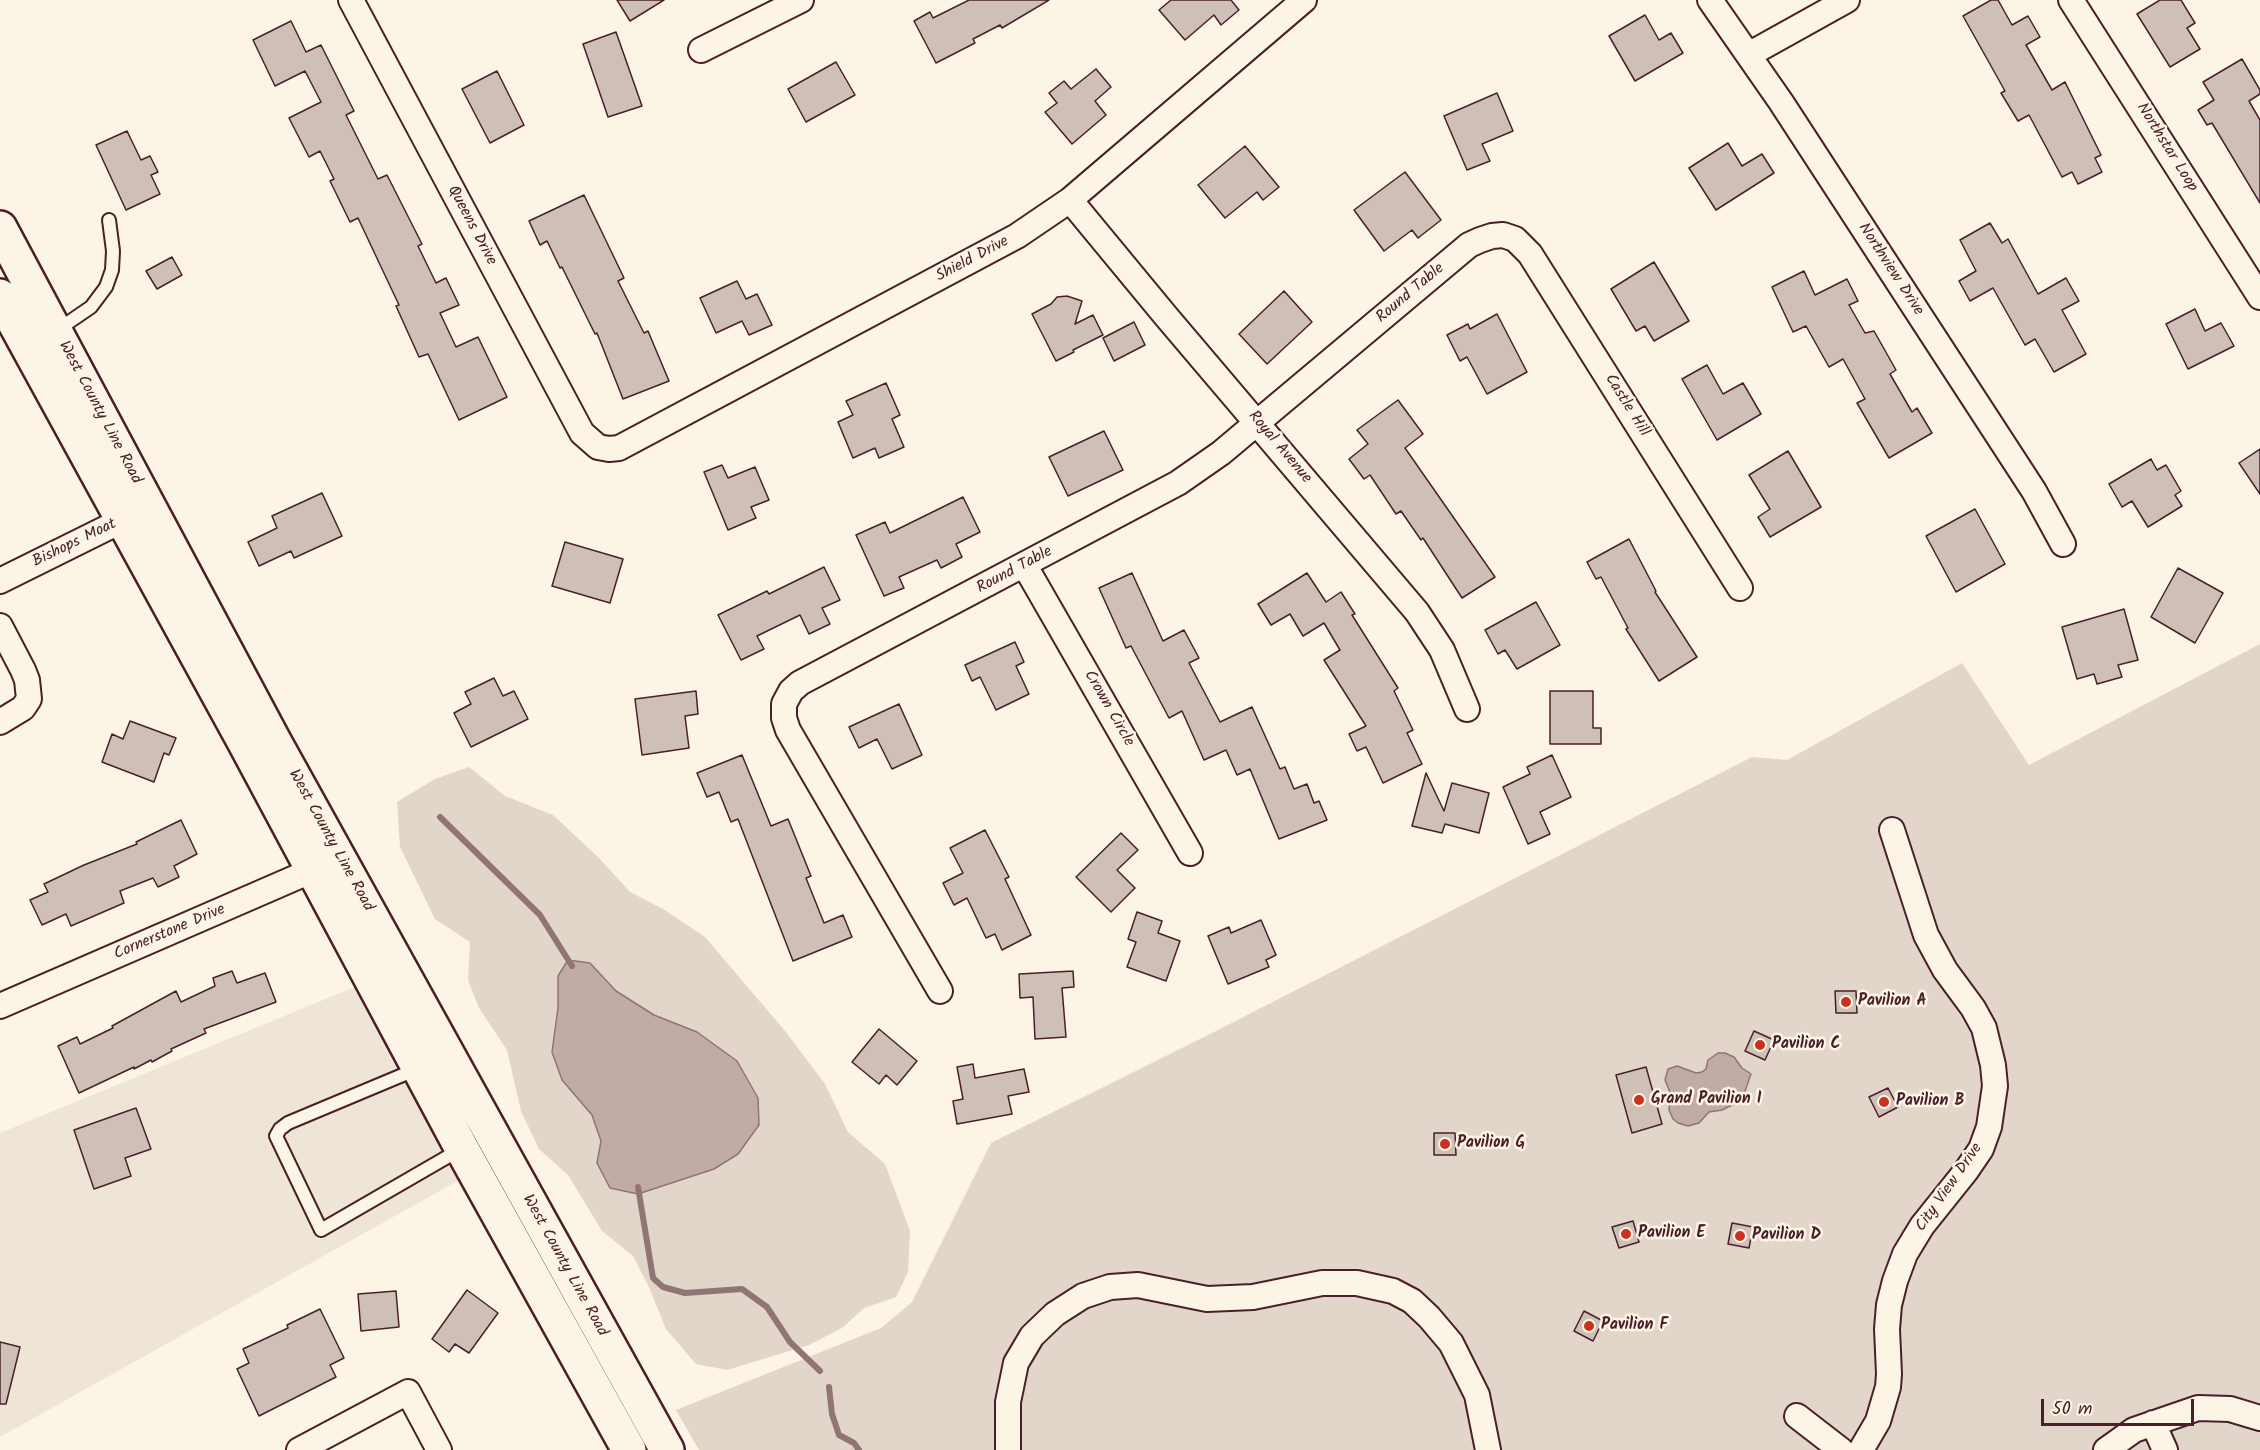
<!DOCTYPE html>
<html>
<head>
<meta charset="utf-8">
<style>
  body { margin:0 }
  #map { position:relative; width:2260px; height:1450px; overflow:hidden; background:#fcf5e5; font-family:Kalam,sans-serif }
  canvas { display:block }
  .scale { position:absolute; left:2041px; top:1399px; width:153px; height:27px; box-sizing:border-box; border:3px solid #4a1f2b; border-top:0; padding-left:8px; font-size:18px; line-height:21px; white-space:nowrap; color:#4a1f2b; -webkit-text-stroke:4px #fcf5e5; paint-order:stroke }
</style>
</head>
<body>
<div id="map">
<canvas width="2260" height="1450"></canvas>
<div class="scale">50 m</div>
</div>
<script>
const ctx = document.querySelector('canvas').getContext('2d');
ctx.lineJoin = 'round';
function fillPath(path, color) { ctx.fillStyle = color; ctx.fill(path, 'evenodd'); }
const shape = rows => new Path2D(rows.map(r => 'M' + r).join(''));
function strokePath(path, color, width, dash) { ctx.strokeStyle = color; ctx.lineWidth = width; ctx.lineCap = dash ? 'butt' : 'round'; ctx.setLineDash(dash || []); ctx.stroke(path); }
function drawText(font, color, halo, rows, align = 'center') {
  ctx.font = font + ' Kalam,sans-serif'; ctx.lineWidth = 5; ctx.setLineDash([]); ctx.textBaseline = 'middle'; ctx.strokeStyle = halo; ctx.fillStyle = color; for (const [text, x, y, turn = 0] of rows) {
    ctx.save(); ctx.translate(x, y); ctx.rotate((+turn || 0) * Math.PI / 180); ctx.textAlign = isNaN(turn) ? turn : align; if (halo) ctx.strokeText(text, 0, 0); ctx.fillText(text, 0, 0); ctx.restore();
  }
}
const built = shape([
  [357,986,461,1179,0,1437,0,1133]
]);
const green = shape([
  [2260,644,2260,1450,699,1450,676,1410,881,1328,912,1302,991,1143,1214,1032,1752,757,1787,760,1962,663,2029,765],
  [469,767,505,796,553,815,599,858,630,892,663,909,705,937,785,1031,825,1084,848,1132,885,1164,910,1231,908,1272,896,1297,864,1308,842,1328,809,1345,727,1370,696,1364,666,1329,649,1287,633,1256,602,1231,568,1175,539,1149,521,1111,507,1050,479,1008,468,980,470,942,435,919,400,847,397,802,435,779],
  [590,963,616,991,654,1015,697,1032,738,1154,714,1169,638,1194,597,1163,601,1141,559,1008,558,976]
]);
const water = shape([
  [568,960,590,963,616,991,654,1015,697,1032,737,1061,758,1098,759,1125,738,1154,714,1169,638,1194,610,1188,597,1163,601,1141,592,1115,562,1080,552,1052,558,1008,558,976,568,960],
  [1718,1053,1725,1053,1734,1057,1742,1068,1751,1074,1744,1094,1738,1102,1722,1110,1709,1112,1699,1123,1688,1126,1678,1123,1673,1119,1669,1110,1670,1092,1665,1080,1668,1069,1677,1066,1696,1073,1702,1072,1706,1069,1708,1060,1718,1053]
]);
const stream = shape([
  [440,817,540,915,572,966],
  [638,1187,653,1278,663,1287,685,1293,742,1289,767,1307,790,1342,820,1371],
  [829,1387,832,1414,839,1435,854,1443,859,1450]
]);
const building = shape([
  [617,0,664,0,630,21,617,0],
  [969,0,1049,0,1002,28,1000,25,973,39,975,43,936,63,914,21,930,12,933,18,969,0],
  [1171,0,1231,0,1239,10,1221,25,1214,15,1185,40,1159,10,1171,0],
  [1991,0,1998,0,2012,25,2028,16,2040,37,2026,45,2052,90,2065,82,2101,155,2095,158,2102,172,2078,184,2072,172,2062,177,2029,115,2018,121,2001,93,2005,91,1963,16,1991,0],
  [2160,0,2181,0,2195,23,2187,28,2200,49,2170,67,2137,14,2160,0],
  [1645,15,1659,40,1671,33,1683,53,1635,81,1609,36,1645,15],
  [291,21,306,52,321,45,354,111,346,115,378,179,387,175,422,244,418,246,436,283,446,278,459,305,440,313,456,347,478,337,507,397,459,420,428,354,419,357,396,306,399,305,358,218,350,222,330,181,334,179,320,151,309,157,289,118,321,102,305,71,275,86,253,40,291,21],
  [616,32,642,106,608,117,583,44,616,32],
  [2242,59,2260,90,2260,94,2249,101,2260,120,2260,203,2212,123,2207,125,2198,110,2214,100,2203,82,2242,59],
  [836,62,855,95,806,122,788,89,836,62],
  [1096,69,1111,87,1095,101,1106,115,1072,144,1045,112,1057,103,1049,93,1064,81,1071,89,1096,69],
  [497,71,524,125,490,143,462,89,497,71],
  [1497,93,1513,131,1482,144,1490,161,1467,170,1444,116,1497,93],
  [127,131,141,160,150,156,158,172,151,175,160,194,126,210,96,145,127,131],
  [1728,143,1742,166,1762,154,1774,173,1716,210,1689,168,1728,143],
  [1245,146,1279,187,1263,200,1257,192,1225,218,1198,185,1245,146],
  [1405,172,1441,220,1418,238,1412,230,1384,251,1354,210,1405,172],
  [584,195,624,278,618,281,644,333,648,331,669,381,623,399,597,333,595,334,562,267,560,268,547,241,540,245,529,221,584,195],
  [1990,223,2002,243,2008,239,2038,294,2066,278,2079,301,2062,310,2086,354,2054,372,2035,339,2025,345,1993,288,1970,301,1959,281,1976,271,1960,240,1990,223],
  [172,257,182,275,157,289,146,271,172,257],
  [1654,262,1689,321,1654,341,1645,326,1636,331,1611,289,1654,262],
  [1804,271,1815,295,1847,279,1858,301,1849,305,1865,333,1874,331,1896,370,1890,374,1912,412,1917,408,1932,433,1889,458,1857,403,1865,399,1843,359,1829,367,1806,326,1793,332,1772,287,1804,271],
  [737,281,746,299,757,294,772,325,749,335,742,321,716,333,700,298,737,281],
  [1284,291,1312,322,1267,364,1239,334,1284,291],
  [1067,296,1082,301,1075,324,1093,315,1103,335,1073,350,1074,352,1056,361,1032,314,1051,304,1057,297,1067,296],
  [2195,309,2205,331,2221,323,2234,346,2188,369,2166,324,2195,309],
  [1497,314,1527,372,1487,394,1467,357,1460,361,1447,335,1468,324,1470,329,1497,314],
  [1134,322,1145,345,1114,361,1103,338,1134,322],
  [1707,365,1723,394,1743,383,1761,414,1717,440,1682,379,1707,365],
  [886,383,900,415,892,419,904,447,879,458,875,448,853,458,838,422,853,415,846,401,886,383],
  [1398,400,1423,434,1405,448,1495,577,1462,598,1423,538,1421,540,1401,511,1396,514,1370,475,1364,479,1349,459,1368,444,1357,430,1398,400],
  [1104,431,1123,470,1068,496,1049,457,1104,431],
  [2260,449,2260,494,2239,463,2260,449],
  [1788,451,1821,507,1770,537,1758,517,1770,509,1749,475,1788,451],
  [2151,459,2157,470,2166,465,2181,491,2175,495,2182,506,2148,527,2132,501,2122,507,2109,484,2151,459],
  [722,465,728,478,755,467,769,500,751,507,756,518,728,530,704,472,722,465],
  [322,493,342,536,294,558,291,551,259,566,248,542,277,528,272,516,322,493],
  [963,497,980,532,956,544,962,557,941,568,937,560,899,577,904,588,884,596,856,535,885,522,890,533,963,497],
  [1975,509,2005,564,1956,592,1926,536,1975,509],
  [1629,539,1656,591,1655,592,1697,657,1659,681,1626,629,1628,628,1601,577,1596,579,1587,562,1629,539],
  [565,542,623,559,610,603,552,586,565,542],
  [824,567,840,600,822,608,830,624,809,634,800,615,757,636,764,649,741,660,718,615,767,591,769,594,824,567],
  [2178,568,2223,593,2195,643,2151,617,2178,568],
  [1132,573,1163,641,1184,630,1199,658,1189,663,1220,722,1252,707,1280,769,1285,767,1294,789,1307,784,1314,803,1319,801,1327,820,1279,839,1250,769,1237,775,1226,750,1204,760,1182,711,1169,718,1131,646,1126,648,1099,588,1132,573],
  [1307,573,1326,602,1341,592,1355,614,1352,615,1398,688,1394,691,1413,730,1407,733,1422,764,1383,783,1366,747,1357,751,1349,734,1366,726,1324,660,1340,650,1324,623,1303,636,1290,614,1271,625,1258,604,1307,573],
  [1536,602,1560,645,1517,669,1505,650,1498,654,1485,630,1536,602],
  [2124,609,2138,660,2118,665,2122,677,2097,684,2094,674,2077,679,2062,627,2124,609],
  [1015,642,1024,662,1016,666,1029,694,996,710,980,677,972,681,965,665,1015,642],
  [494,678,503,696,514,691,528,719,471,747,454,713,471,704,465,692,494,678],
  [696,691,698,714,685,716,689,748,642,755,635,699,696,691],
  [1550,691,1593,691,1593,728,1601,728,1601,744,1550,744,1550,691],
  [899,704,922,755,892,769,877,739,859,748,849,727,899,704],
  [130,721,176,738,169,755,164,753,154,782,102,762,112,734,123,739,130,721],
  [742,755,771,826,788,819,811,876,806,878,824,923,843,915,852,937,793,961,738,819,731,822,719,792,707,797,697,773,742,755],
  [1552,755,1571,797,1540,812,1550,834,1528,844,1503,787,1530,774,1527,767,1552,755],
  [1426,773,1444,811,1452,783,1489,793,1479,833,1445,824,1442,833,1412,826,1426,773],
  [181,820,197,854,174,866,179,877,158,887,153,878,120,891,124,903,71,926,66,914,42,925,30,900,48,892,44,884,84,865,137,844,136,842,181,820],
  [985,830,1009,877,1005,879,1031,935,1002,950,995,934,986,938,967,898,954,905,943,883,963,873,950,848,985,830],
  [1121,833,1138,850,1117,870,1135,888,1111,912,1076,877,1121,833],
  [1137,912,1162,921,1158,933,1180,941,1166,981,1127,967,1136,942,1128,939,1137,912],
  [1261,920,1276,955,1266,960,1269,967,1228,984,1208,936,1229,927,1231,933,1261,920],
  [232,971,237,983,265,973,276,1002,204,1029,206,1033,171,1049,172,1051,152,1062,151,1060,134,1069,134,1067,79,1093,58,1046,77,1037,80,1044,113,1028,112,1026,176,991,181,1002,215,986,213,978,232,971],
  [1073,971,1074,987,1062,988,1066,1037,1035,1039,1033,997,1020,998,1019,974,1073,971],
  [1835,991,1856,991,1857,1013,1836,1013,1835,991],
  [879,1029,917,1061,897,1085,886,1075,879,1084,852,1062,879,1029],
  [1754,1031,1774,1040,1765,1060,1745,1051,1754,1031],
  [973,1064,975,1078,1024,1069,1029,1092,1008,1096,1012,1114,957,1124,953,1101,963,1099,957,1067,973,1064],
  [1646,1067,1662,1124,1632,1133,1616,1075,1646,1067],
  [1888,1088,1898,1107,1879,1117,1869,1097,1888,1088],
  [136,1108,151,1149,125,1158,131,1176,94,1189,74,1130,136,1108],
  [1434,1133,1455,1133,1456,1155,1434,1155,1434,1133],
  [1633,1221,1639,1242,1619,1248,1612,1227,1633,1221],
  [1732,1223,1753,1227,1749,1248,1728,1244,1732,1223],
  [467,1290,498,1313,469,1353,455,1344,449,1352,432,1339,467,1290],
  [396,1291,399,1327,361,1331,358,1294,396,1291],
  [320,1309,344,1358,330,1365,336,1377,259,1416,237,1369,249,1363,243,1349,288,1328,287,1325,320,1309],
  [1584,1311,1603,1321,1593,1341,1574,1331,1584,1311],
  [0,1342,20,1347,6,1404,0,1404,0,1342]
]);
const service = shape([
  [56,331,91,307,106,287,112,270,113,251,109,220],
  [417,1069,288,1123,280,1129,276,1136,321,1230,461,1149]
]);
const minor = shape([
  [351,0,582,433,598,447,609,449,619,448,1017,236,1070,200,1304,0],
  [1710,0,1781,102,2034,491,2063,544],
  [2071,0,2260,297],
  [701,50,801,0],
  [1750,54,1847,0],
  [1070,200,1165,315,1417,612,1442,650,1467,709],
  [1025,566,1190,853],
  [0,581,137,513],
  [0,626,23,670,27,680,29,699,23,708,0,722],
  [940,991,788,730,784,718,784,704,791,691,800,683,1178,483,1221,453,1469,245,1480,240,1492,236,1503,235,1515,239,1530,254,1740,588],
  [0,1006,327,864],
  [1797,1416,1841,1450],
  [2153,1423,2165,1450],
  [299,1450,408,1392,439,1450],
  [1008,1450,1008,1402,1016,1363,1032,1336,1055,1314,1083,1296,1110,1287,1138,1285,1207,1299,1253,1297,1322,1283,1357,1283,1393,1291,1412,1301,1429,1317,1451,1343,1477,1395,1488,1450],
  [1861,1450,1878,1421,1888,1387,1889,1374,1887,1329,1889,1305,1895,1281,1905,1254,1922,1226,1966,1171,1981,1149,1989,1127,1995,1086,1993,1065,1984,1028,1973,1008,1945,970,1926,935,1892,830],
  [2106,1450,2134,1430,2198,1408,2230,1409,2260,1418]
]);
const secondary = shape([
  [0,228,274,741,667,1450],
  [0,296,245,743,462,1149,629,1450]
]);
const markers = [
  [1846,1002,6,"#c8321e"],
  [1760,1045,6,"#c8321e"],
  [1639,1100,6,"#c8321e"],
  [1884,1102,6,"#c8321e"],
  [1445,1144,6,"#c8321e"],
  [1626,1234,6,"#c8321e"],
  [1740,1236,6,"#c8321e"],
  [1589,1326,6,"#c8321e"]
];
const streetNames = [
  ["Northstar Loop",2166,148,58],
  ["Queens Drive",471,226,62],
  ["Shield Drive",973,260,-28],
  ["Northview Drive",1890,270,57],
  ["Round Table",1411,294,-40],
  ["Castle Hill",1626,406,58],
  ["West County Line Road",99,413,62],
  ["Royal Avenue",1279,448,50],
  ["Bishops Moat",75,544,-26],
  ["Round Table",1015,571,-28],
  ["Crown Circle",1108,709,60],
  ["West County Line Road",330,841,61],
  ["Cornerstone Drive",170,933,-23],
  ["City View Drive",1950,1188,-55],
  ["West County Line Road",564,1266,61]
];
const poiNames = [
  ["Pavilion A",1858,1002],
  ["Pavilion C",1772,1045],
  ["Grand Pavilion I",1651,1100],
  ["Pavilion B",1896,1102],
  ["Pavilion G",1457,1144],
  ["Pavilion E",1638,1234],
  ["Pavilion D",1752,1236],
  ["Pavilion F",1601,1326]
];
fillPath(built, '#eee5d7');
fillPath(green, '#e2d5ca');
fillPath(water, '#c0aca5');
strokePath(water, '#917474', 1.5);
strokePath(stream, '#917474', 6);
fillPath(building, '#cfc0b7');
strokePath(building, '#4a1f2b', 1.5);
strokePath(service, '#4a1f2b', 16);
strokePath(minor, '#4a1f2b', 28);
strokePath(secondary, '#4a1f2b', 38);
strokePath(service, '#fcf5e5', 12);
strokePath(minor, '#fcf5e5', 24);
strokePath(secondary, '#fcf5e5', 33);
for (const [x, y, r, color] of markers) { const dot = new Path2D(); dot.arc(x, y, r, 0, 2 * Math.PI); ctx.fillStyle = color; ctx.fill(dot); strokePath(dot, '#fcf5e5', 2); }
drawText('16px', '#4a1f2b', '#fcf5e5', streetNames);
drawText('bold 16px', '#4a1f2b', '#fcf5e5', poiNames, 'left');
</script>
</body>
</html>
